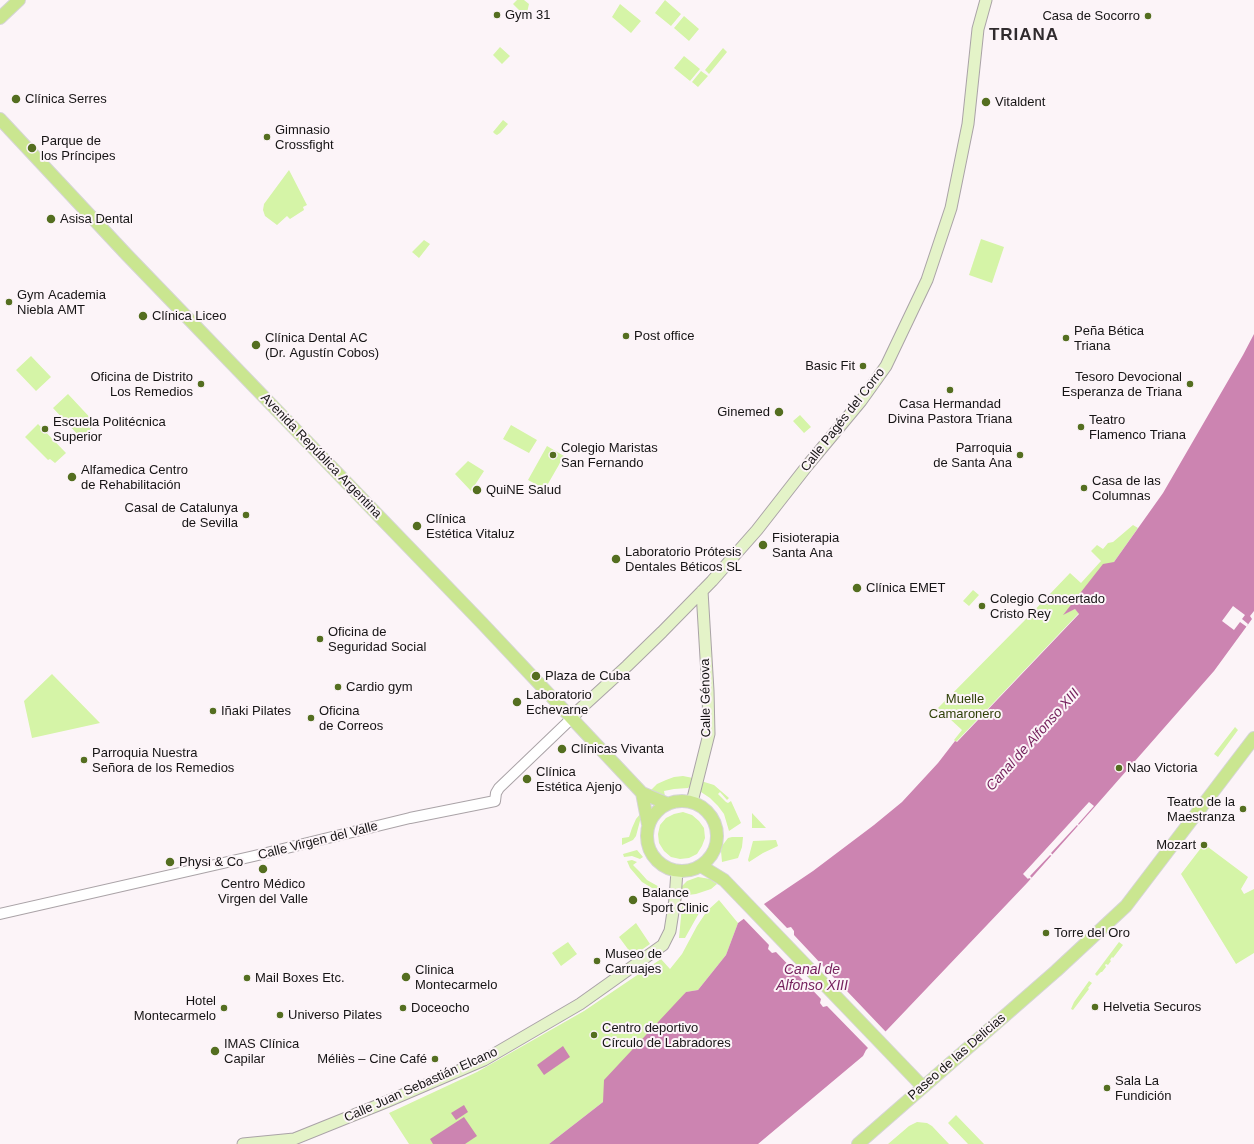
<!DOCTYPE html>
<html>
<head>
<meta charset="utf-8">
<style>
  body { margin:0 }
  canvas { display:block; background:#fcf4f8 }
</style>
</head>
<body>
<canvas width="1254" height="1144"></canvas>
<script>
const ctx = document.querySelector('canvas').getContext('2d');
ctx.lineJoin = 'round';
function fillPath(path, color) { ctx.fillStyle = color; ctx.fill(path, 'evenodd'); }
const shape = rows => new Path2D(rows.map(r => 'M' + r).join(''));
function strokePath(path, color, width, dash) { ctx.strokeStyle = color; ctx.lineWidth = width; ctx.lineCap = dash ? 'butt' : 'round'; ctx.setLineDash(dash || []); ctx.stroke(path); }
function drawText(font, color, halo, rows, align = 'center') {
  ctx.font = font + ' Helvetica,sans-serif'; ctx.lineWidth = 4; ctx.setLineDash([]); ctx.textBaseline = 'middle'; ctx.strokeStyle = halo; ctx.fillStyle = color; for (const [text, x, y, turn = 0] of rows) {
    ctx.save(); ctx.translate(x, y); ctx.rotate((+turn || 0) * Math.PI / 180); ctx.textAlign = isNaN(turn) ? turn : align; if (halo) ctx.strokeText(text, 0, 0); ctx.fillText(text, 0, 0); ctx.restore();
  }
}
const green = shape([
  [517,0,524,0,529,4,526,17,513,4],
  [665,0,681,14,671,26,655,13],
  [620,4,641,21,631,33,612,17],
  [684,16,699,29,689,41,674,28],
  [500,47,510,56,502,64,493,55],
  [723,48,727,52,709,74,705,70],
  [684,56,700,69,690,81,674,68],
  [701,71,708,76,698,87,692,82],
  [503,120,508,124,500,133,497,135,495,134,493,132],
  [289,170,307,205,303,207,304,210,290,219,287,216,277,225,265,216,263,210,264,204],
  [981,239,1004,247,992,283,969,275],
  [424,240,430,244,419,258,412,252],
  [31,356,51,377,36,391,16,370],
  [68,394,96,424,81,438,53,408],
  [800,415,811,427,804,433,793,421],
  [38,424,66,453,55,463,50,459,48,460,25,437],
  [511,425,537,440,529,453,503,439],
  [547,446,564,456,545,489,528,480],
  [468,461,484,471,471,491,455,474],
  [1133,525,1138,528,1114,562,1064,614,1075,609,1079,613,956,742,954,740,962,730,938,708,1026,619,1070,573,1081,583,1101,561,1091,551,1097,545,1103,549,1108,543,1113,542],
  [973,590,979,595,969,606,963,601],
  [52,674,100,723,32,738,24,701],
  [1235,727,1238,730,1218,757,1214,754],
  [683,776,693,778,691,786,688,788,674,789,664,791,665,796,662,796,655,794,651,790,657,784,666,780,674,777],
  [701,781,714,785,729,798,727,800,720,792,718,794,726,802,728,803,731,801,741,823,729,831,724,814,718,806,710,798,701,792,700,789],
  [683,812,692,815,699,821,704,828,705,838,702,846,697,854,689,858,680,859,671,857,664,851,659,843,658,834,660,825,666,818,674,814],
  [641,813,641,817,636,836,633,840,622,845,622,838,629,837,632,828,636,819],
  [752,813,766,828,752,828],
  [732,837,743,837,742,847,738,858,722,862,721,851,722,846,728,838],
  [776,840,778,846,763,853,749,862,748,860,753,841],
  [1204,844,1248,877,1241,889,1244,894,1254,889,1254,953,1236,964,1181,874],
  [637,850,643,857,640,859,632,856,624,857,623,854],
  [632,860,637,862,633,865,639,871,647,880,670,893,661,890,657,891,642,882,630,868,627,861],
  [698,877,710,879,717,884,711,889,696,894,680,896,682,886,687,881],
  [719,900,738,923,726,955,698,990,686,992,603,1102,549,1144,409,1144,389,1113,477,1072,584,1011,661,959,670,969,682,954,697,926,707,911],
  [704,903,705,904,699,913,685,938,679,938,682,906],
  [636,923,650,944,633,956,619,937],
  [568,942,577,954,561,966,552,953],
  [1119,942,1123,945,1113,958,1112,957,1110,960,1111,961,1108,965,1106,964,1105,965,1106,967,1102,972,1101,972,1097,976,1095,974],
  [1089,981,1092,983,1088,988,1089,989,1073,1010,1071,1009,1074,1002],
  [956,1115,984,1144,968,1144,948,1123],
  [917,1122,927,1123,932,1126,949,1144,888,1144,909,1126]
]);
const water = shape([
  [1254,334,1254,611,1250,616,1252,619,1214,671,1092,810,1027,883,887,1030,866,1050,863,1056,758,1144,549,1144,603,1102,604,1080,686,992,698,990,726,955,738,923,764,904,813,871,874,825,902,802,938,763,955,741,957,742,1079,614,1075,609,1063,615,1103,564,1114,562,1163,493,1243,355],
  [563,1046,570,1057,544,1075,537,1065],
  [464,1105,468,1112,456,1120,451,1113],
  [464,1117,477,1136,465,1144,433,1144,430,1139]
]);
const pier = shape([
  [1233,606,1245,615,1242,619,1248,624,1247,627,1240,622,1234,630,1222,621],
  [1089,802,1094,806,1078,824,1080,826,1079,827,1077,825,1051,853,1053,855,1052,856,1050,855,1030,876,1032,878,1031,879,1029,878,1028,879,1023,874],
  [762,902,787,928,791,927,794,931,794,935,838,982,842,981,846,985,845,989,886,1032,888,1031,867,1051,868,1048,827,1006,823,1007,820,1003,821,999,776,952,772,953,768,949,769,945,742,917]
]);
const tertiary = shape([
  [0,914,254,856,410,818,495,801,496,793,499,788,572,718]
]);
const secondary = shape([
  [572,718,580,709,627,666,662,632,712,581,757,530,807,466,861,401,886,366,927,280,951,208,968,124,978,29,986,0],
  [692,802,709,734,708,691,702,591],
  [243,1144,294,1139,386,1102,484,1060,580,1004,663,945,670,931,675,899,677,871]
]);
const primary = shape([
  [0,18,19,0],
  [0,119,127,255,482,623,642,793,668,804],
  [642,793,648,824],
  '647 836a35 35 0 1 1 70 0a35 35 0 1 1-70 0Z',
  [701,866,724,880,923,1087],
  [858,1144,1056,971,1126,906,1254,738]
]);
const markers = [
  [497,15,4,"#546e20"],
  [1148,16,4,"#546e20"],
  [16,99,5,"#546e20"],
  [986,102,5,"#546e20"],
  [267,137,4,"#546e20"],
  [32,148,5,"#546e20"],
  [51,219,5,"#546e20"],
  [9,302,4,"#546e20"],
  [143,316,5,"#546e20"],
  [626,336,4,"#546e20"],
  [1066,338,4,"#546e20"],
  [256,345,5,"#546e20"],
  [863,366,4,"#546e20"],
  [201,384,4,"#546e20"],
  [1190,384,4,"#546e20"],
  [950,390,4,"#546e20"],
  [779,412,5,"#546e20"],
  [1081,427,4,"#546e20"],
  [45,429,4,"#546e20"],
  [553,455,4,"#546e20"],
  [1020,455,4,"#546e20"],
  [72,477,5,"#546e20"],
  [1084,488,4,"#546e20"],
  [477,490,5,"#546e20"],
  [246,515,4,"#546e20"],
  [417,526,5,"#546e20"],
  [763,545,5,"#546e20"],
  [616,559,5,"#546e20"],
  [857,588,5,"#546e20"],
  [982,606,4,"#546e20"],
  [320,639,4,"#546e20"],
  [536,676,5,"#546e20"],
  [338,687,4,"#546e20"],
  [517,702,5,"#546e20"],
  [213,711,4,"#546e20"],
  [311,718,4,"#546e20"],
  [562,749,5,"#546e20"],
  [84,760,4,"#546e20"],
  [1119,768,4,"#546e20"],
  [527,779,5,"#546e20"],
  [1243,809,4,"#546e20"],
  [1204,845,4,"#546e20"],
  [170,862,5,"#546e20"],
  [263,869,5,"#546e20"],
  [633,900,5,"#546e20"],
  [1046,933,4,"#546e20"],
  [597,961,4,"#546e20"],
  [406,977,5,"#546e20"],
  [247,978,4,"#546e20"],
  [1095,1007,4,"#546e20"],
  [224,1008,4,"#546e20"],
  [403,1008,4,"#546e20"],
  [280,1015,4,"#546e20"],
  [594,1035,4,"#546e20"],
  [215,1051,5,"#546e20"],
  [435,1059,4,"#546e20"],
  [1107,1088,4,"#546e20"]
];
const poiNames = [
  ["Gym 31",505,15],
  ["Casa de Socorro",1140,16,"right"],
  ["Clínica Serres",25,99],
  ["Vitaldent",995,102],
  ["Gimnasio",275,130],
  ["Crossfight",275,145],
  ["Parque de",41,141],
  ["los Príncipes",41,156],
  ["Asisa Dental",60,219],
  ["Gym Academia",17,295],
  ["Niebla AMT",17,310],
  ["Clínica Liceo",152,316],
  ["Peña Bética",1074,331],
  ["Triana",1074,346],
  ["Post office",634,336],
  ["Clínica Dental AC",265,338],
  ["(Dr. Agustín Cobos)",265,353],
  ["Basic Fit",855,366,"right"],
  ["Oficina de Distrito",193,377,"right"],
  ["Los Remedios",193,392,"right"],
  ["Tesoro Devocional",1182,377,"right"],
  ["Esperanza de Triana",1182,392,"right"],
  ["Casa Hermandad",950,404,"center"],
  ["Divina Pastora Triana",950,419,"center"],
  ["Ginemed",770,412,"right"],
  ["Teatro",1089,420],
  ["Flamenco Triana",1089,435],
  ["Escuela Politécnica",53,422],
  ["Superior",53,437],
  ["Colegio Maristas",561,448],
  ["San Fernando",561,463],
  ["Parroquia",1012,448,"right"],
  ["de Santa Ana",1012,463,"right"],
  ["Alfamedica Centro",81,470],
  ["de Rehabilitación",81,485],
  ["Casa de las",1092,481],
  ["Columnas",1092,496],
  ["QuiNE Salud",486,490],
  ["Casal de Catalunya",238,508,"right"],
  ["de Sevilla",238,523,"right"],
  ["Clínica",426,519],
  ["Estética Vitaluz",426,534],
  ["Fisioterapia",772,538],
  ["Santa Ana",772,553],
  ["Laboratorio Prótesis",625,552],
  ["Dentales Béticos SL",625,567],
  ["Clínica EMET",866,588],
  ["Colegio Concertado",990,599],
  ["Cristo Rey",990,614],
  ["Oficina de",328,632],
  ["Seguridad Social",328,647],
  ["Plaza de Cuba",545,676],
  ["Cardio gym",346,687],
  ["Laboratorio",526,695],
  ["Echevarne",526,710],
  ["Iñaki Pilates",221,711],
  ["Oficina",319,711],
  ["de Correos",319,726],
  ["Clínicas Vivanta",571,749],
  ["Parroquia Nuestra",92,753],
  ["Señora de los Remedios",92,768],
  ["Nao Victoria",1127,768],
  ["Clínica",536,772],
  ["Estética Ajenjo",536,787],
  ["Teatro de la",1235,802,"right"],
  ["Maestranza",1235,817,"right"],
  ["Mozart",1196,845,"right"],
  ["Physi & Co",179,862],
  ["Centro Médico",263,884,"center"],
  ["Virgen del Valle",263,899,"center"],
  ["Balance",642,893],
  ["Sport Clinic",642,908],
  ["Torre del Oro",1054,933],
  ["Museo de",605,954],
  ["Carruajes",605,969],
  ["Clinica",415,970],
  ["Montecarmelo",415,985],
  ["Mail Boxes Etc.",255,978],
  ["Hotel",216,1001,"right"],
  ["Montecarmelo",216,1016,"right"],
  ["Helvetia Securos",1103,1007],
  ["Doceocho",411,1008],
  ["Universo Pilates",288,1015],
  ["Centro deportivo",602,1028],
  ["Círculo de Labradores",602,1043],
  ["IMAS Clínica",224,1044],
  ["Capilar",224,1059],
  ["Méliès – Cine Café",427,1059,"right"],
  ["Sala La",1115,1081],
  ["Fundición",1115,1096]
];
const streetNames = [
  ["Calle Pagés del Corro",843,420,-52],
  ["Avenida República Argentina",321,456,46],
  ["Calle Génova",706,698,-91],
  ["Calle Virgen del Valle",318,841,-14],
  ["Paseo de las Delicias",957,1057,-41],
  ["Calle Juan Sebastián Elcano",421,1085,-24]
];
const parkNames = [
  ["Muelle",965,699],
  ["Camaronero",965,714]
];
const waterNames = [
  ["Canal de Alfonso XIII",1033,740,-48],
  ["Canal de",812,970],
  ["Alfonso XIII",812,986]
];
const districtNames = [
  ["TRIANA",1024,35]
];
fillPath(green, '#d5f4a7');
fillPath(water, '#cc84b1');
fillPath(pier, '#fcf4f8');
strokePath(tertiary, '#aaa3a7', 12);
strokePath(secondary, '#aaa3a7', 13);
strokePath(primary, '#d5d5d5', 14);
strokePath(tertiary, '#fff', 10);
strokePath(secondary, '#e4f3c8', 11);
strokePath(primary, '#cae690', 12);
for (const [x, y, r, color] of markers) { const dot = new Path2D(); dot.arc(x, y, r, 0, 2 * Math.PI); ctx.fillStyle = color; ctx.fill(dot); strokePath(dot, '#fcf4f8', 1.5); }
drawText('13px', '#161415', '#fcf4f8', poiNames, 'left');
drawText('13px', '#161415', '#fcf4f8', streetNames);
drawText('13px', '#304108', '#fcf4f8', parkNames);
drawText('italic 14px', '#741f5b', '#fcf4f8', waterNames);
ctx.letterSpacing = '1px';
drawText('bold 17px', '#302b2e', '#fcf4f8', districtNames);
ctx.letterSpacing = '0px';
</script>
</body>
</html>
